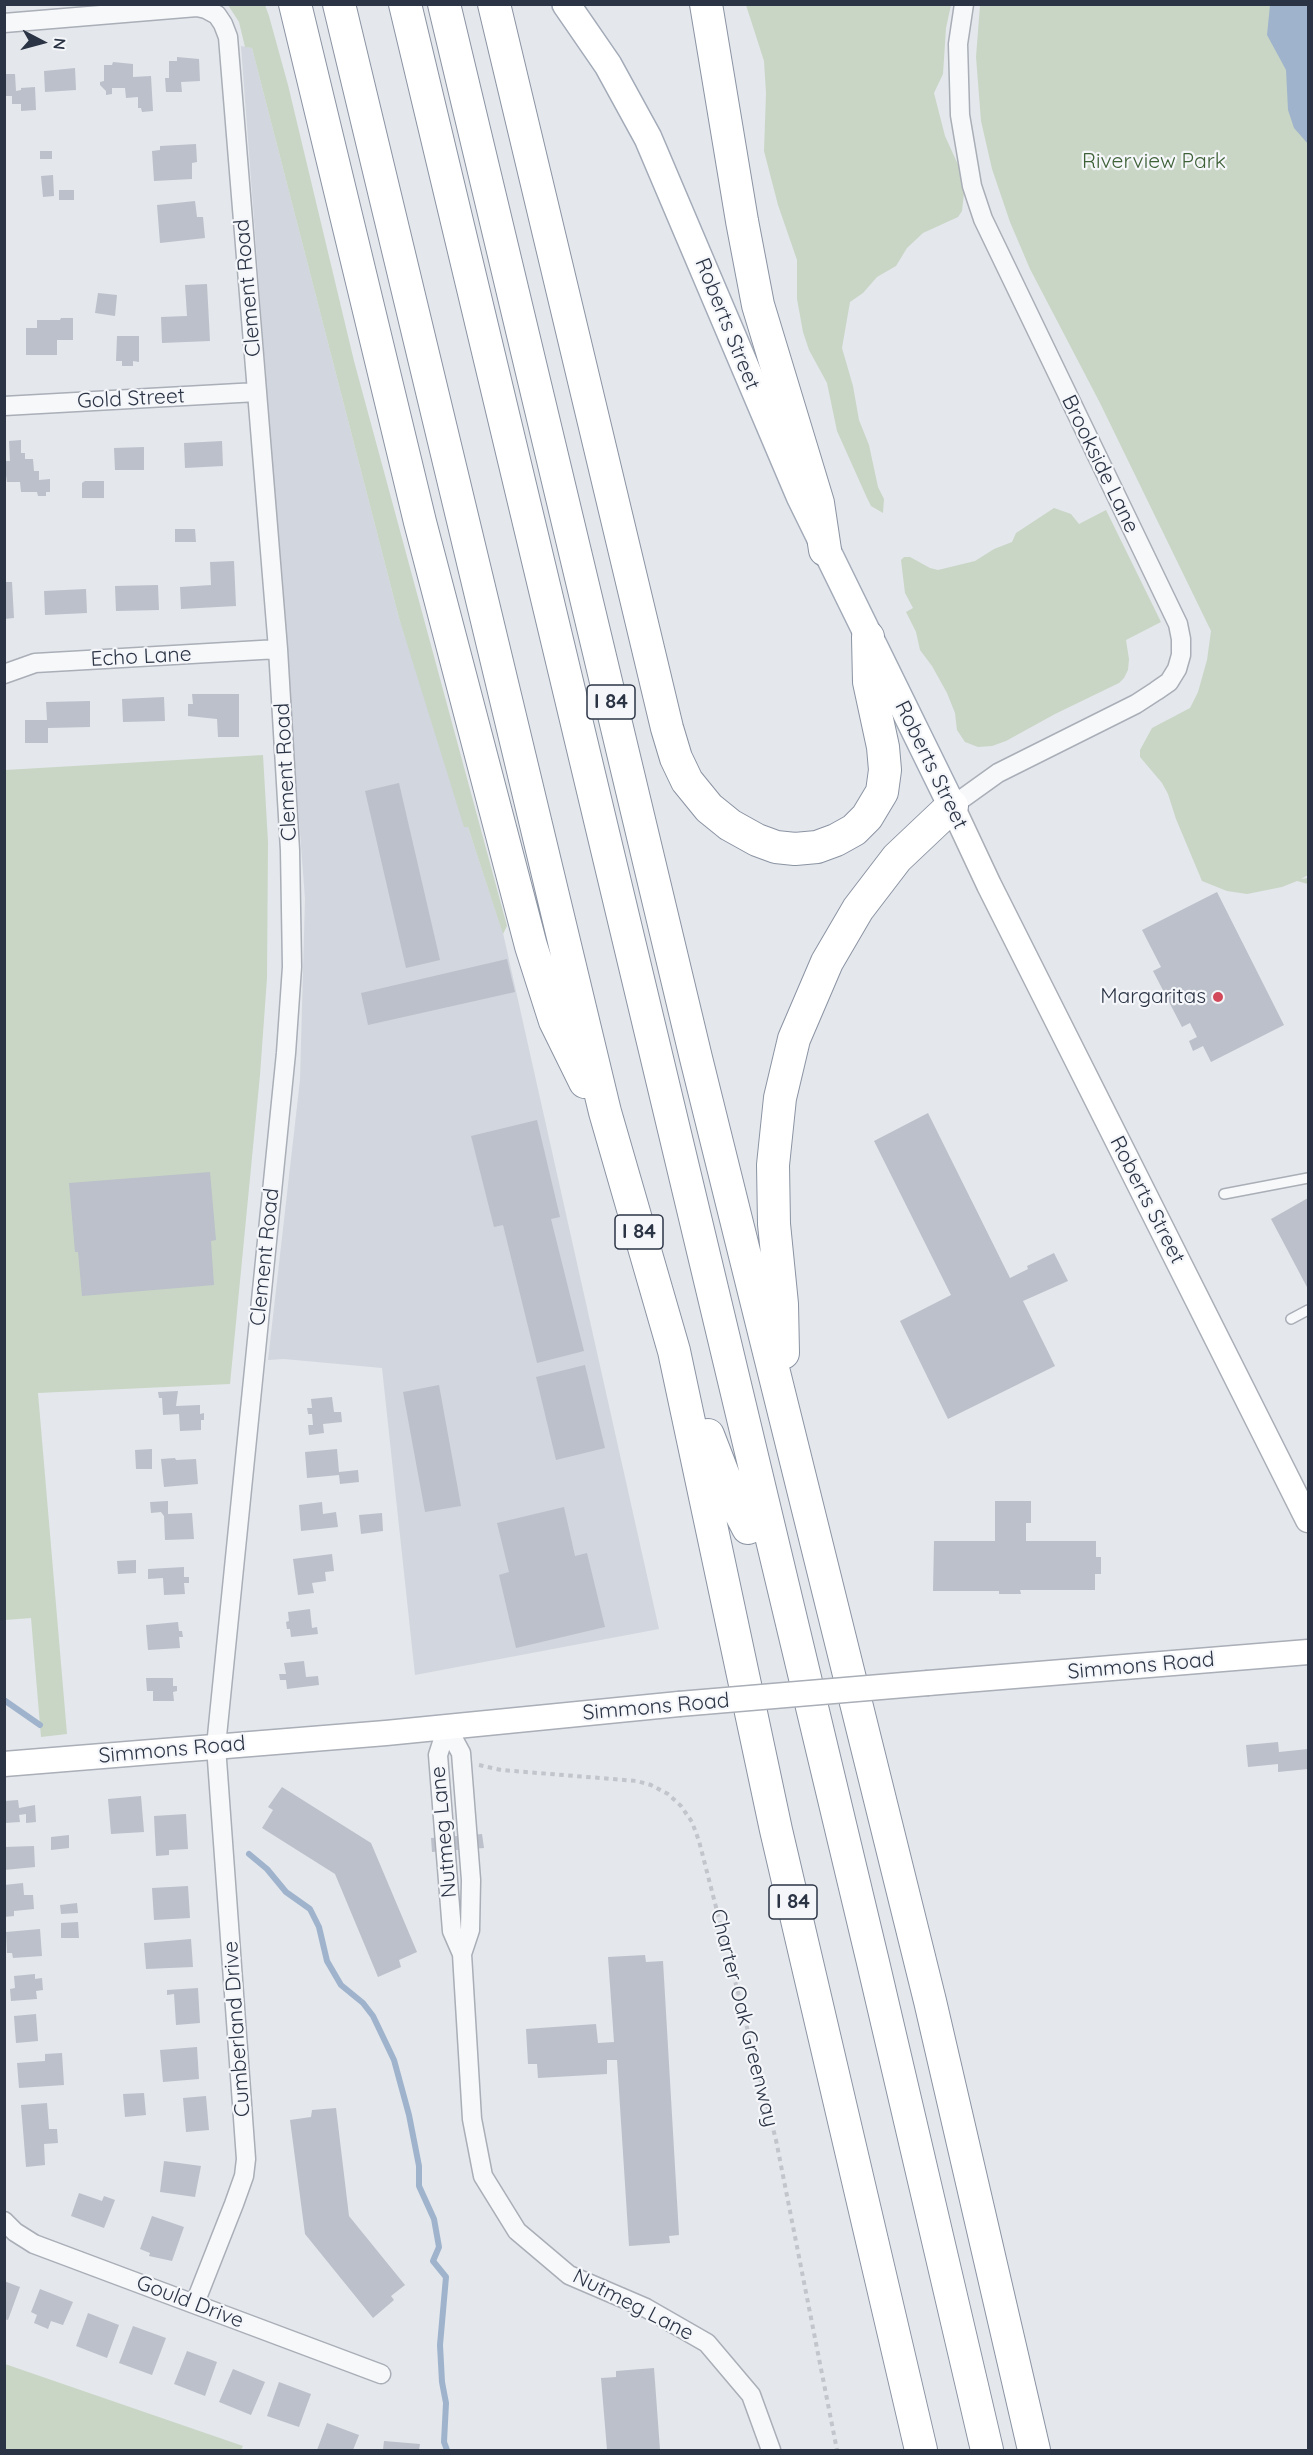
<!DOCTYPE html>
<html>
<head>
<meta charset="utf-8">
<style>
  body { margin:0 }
  #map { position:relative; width:1313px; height:2455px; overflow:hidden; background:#e4e7ec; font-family:Quicksand,sans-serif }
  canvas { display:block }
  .frame { position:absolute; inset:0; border:6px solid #2b3445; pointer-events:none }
  .north { position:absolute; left:12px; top:12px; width:60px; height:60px; -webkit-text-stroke:4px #f4f6f9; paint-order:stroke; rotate:96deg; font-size:16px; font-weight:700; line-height:24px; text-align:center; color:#2b3445 }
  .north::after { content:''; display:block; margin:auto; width:21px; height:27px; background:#2b3445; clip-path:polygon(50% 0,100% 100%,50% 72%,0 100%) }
</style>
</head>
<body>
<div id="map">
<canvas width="1313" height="2455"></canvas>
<div class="frame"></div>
<div class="north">N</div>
</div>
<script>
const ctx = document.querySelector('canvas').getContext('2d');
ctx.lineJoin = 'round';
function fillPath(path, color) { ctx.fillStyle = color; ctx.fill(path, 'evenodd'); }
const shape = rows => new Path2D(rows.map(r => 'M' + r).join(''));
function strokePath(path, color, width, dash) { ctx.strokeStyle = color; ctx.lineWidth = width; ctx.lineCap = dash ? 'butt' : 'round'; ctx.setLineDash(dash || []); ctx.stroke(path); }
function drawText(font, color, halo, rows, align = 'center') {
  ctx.font = font + ' Quicksand,sans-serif'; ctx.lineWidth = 4.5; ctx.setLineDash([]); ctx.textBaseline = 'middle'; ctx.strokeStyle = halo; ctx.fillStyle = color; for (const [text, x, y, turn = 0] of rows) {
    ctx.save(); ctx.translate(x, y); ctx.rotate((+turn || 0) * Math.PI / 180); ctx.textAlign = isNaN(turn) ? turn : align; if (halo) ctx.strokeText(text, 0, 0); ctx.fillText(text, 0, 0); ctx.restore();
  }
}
const built = shape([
  [241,46,252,48,399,618,503,933,659,1629,415,1675,382,1368,284,1359,268,1360,300,1080,305,899]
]);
const green = shape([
  [228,5,265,5,269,16,288,85,354,361,507,926,503,934,468,827,464,827,399,618,252,48,245,47,239,22],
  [746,5,951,5,946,28,943,74,934,93,945,136,960,169,964,193,962,211,958,217,923,233,907,248,896,266,877,277,863,293,850,302,842,348,853,386,859,420,869,445,878,487,884,499,883,513,871,506,867,498,837,431,827,383,809,350,803,332,797,299,797,260,778,205,764,151,766,93,764,61],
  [980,5,1308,5,1308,875,1301,879,1308,878,1308,884,1297,881,1282,887,1247,894,1227,891,1202,881,1176,819,1168,794,1162,783,1140,757,1140,750,1152,728,1190,708,1198,692,1207,660,1211,631,1100,403,1030,269,1010,222,992,169,981,121,976,57],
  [1054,508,1071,514,1079,524,1106,510,1161,622,1126,640,1129,659,1128,670,1124,678,1119,683,1055,714,1006,741,992,746,978,747,965,742,957,730,955,713,947,693,932,666,920,650,916,632,906,612,913,608,905,593,901,560,904,557,910,557,930,568,938,570,975,561,994,549,1012,542,1016,533],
  [263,755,268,842,267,978,260,1075,230,1384,38,1393,67,1734,41,1737,31,1618,5,1620,5,770],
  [5,2364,243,2446,241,2450,5,2450]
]);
const water = shape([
  [1270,5,1308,5,1308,144,1294,128,1288,110,1286,70,1267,35]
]);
const stream = shape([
  [4,1700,40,1725],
  [249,1854,267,1869,286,1892,310,1909,319,1927,327,1961,341,1985,363,2003,373,2016,394,2060,409,2115,419,2166,419,2186,434,2219,439,2247,433,2261,446,2277,440,2345,442,2382,446,2403,444,2442,447,2450]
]);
const building = shape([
  [177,57,199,59,200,81,181,82,182,92,166,92,165,78,169,78,169,61,177,61],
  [113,62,133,64,133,77,151,76,153,111,142,112,141,108,138,108,138,97,126,98,125,88,112,88,112,94,106,95,106,91,100,85,100,82,104,81,104,65,112,65],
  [75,68,76,90,45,92,44,71],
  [4,74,15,74,16,91,21,90,21,88,35,87,36,110,21,111,21,104,12,104,12,96,4,96],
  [196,144,197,162,192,163,192,179,154,181,152,151,160,150,160,146],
  [40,151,52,151,52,159,40,159],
  [53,175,54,196,43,197,41,176],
  [59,190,74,190,74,200,59,200],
  [195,201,197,217,203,217,205,238,160,243,157,205],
  [207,284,210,341,162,343,161,317,187,316,185,285],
  [98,293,117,295,115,316,95,313],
  [61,318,73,318,73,340,57,340,57,355,26,355,26,328,37,328,37,320,60,320],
  [117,336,139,336,139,362,133,361,133,366,122,366,122,361,116,361],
  [21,440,21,453,25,453,25,459,33,459,34,471,39,471,39,480,50,479,50,492,46,492,46,496,38,496,37,492,21,492,20,482,7,482,4,461,10,461,9,441],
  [222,441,223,466,185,468,184,443],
  [144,447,144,470,115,470,114,448],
  [85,481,104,481,104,498,82,498,82,483],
  [175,529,195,529,196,542,175,542],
  [234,561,236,606,181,609,180,587,211,585,210,562],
  [4,582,12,582,14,618,4,619],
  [158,585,159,610,116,611,115,586],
  [86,589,87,613,45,615,44,591],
  [192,694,239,694,239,737,218,737,217,719,188,716,188,704,193,704],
  [164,697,165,721,123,722,122,699],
  [90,701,90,727,48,728,48,743,25,743,25,720,47,720,46,702],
  [399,783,440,960,406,968,365,791],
  [1217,892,1284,1025,1211,1062,1203,1046,1193,1051,1189,1041,1197,1037,1190,1023,1182,1027,1153,971,1161,967,1142,930],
  [507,959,515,992,368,1025,361,993],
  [928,1113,1010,1278,1028,1269,1027,1266,1054,1253,1068,1281,1023,1301,1055,1366,948,1419,900,1321,951,1295,874,1141],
  [537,1120,560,1217,551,1219,584,1351,537,1363,503,1225,494,1227,471,1136],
  [210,1172,216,1240,211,1241,214,1285,82,1296,78,1252,75,1252,69,1183],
  [1308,1198,1308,1289,1271,1219],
  [585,1365,605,1448,556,1460,536,1377],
  [439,1385,461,1506,425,1512,403,1392],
  [178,1391,176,1406,200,1405,200,1414,204,1413,204,1420,201,1420,201,1430,180,1431,179,1414,163,1415,162,1398,159,1398,158,1392],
  [332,1397,334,1412,341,1412,342,1422,323,1424,324,1433,309,1435,308,1425,313,1425,312,1414,308,1414,307,1408,312,1408,311,1399],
  [152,1449,152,1469,136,1469,135,1450],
  [337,1449,339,1472,358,1470,359,1482,340,1484,339,1475,307,1478,305,1452],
  [175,1458,176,1460,196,1459,198,1484,164,1487,161,1459],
  [168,1501,168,1514,192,1513,194,1539,165,1540,164,1516,161,1512,151,1513,150,1502],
  [995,1501,1031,1501,1031,1523,1026,1523,1026,1541,1096,1541,1096,1557,1101,1557,1101,1574,1095,1574,1095,1590,1020,1590,1021,1594,999,1594,999,1591,933,1591,934,1541,995,1541],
  [322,1502,323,1514,336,1512,338,1527,301,1531,299,1505],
  [564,1507,575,1556,587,1553,605,1627,516,1648,499,1575,509,1572,497,1523],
  [382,1513,383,1531,361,1534,359,1515],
  [332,1554,334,1571,325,1572,326,1581,312,1583,314,1593,298,1595,293,1559],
  [136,1560,136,1573,118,1574,117,1561],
  [184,1567,184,1577,189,1577,189,1583,184,1583,185,1594,164,1595,163,1578,148,1579,148,1569],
  [310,1609,312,1628,317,1627,318,1634,291,1637,290,1629,287,1629,286,1622,289,1621,288,1612],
  [178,1622,179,1631,182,1631,183,1637,179,1637,180,1648,148,1650,146,1625],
  [304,1661,306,1677,318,1676,319,1685,287,1689,286,1680,280,1680,279,1674,286,1674,284,1663],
  [146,1678,173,1678,173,1686,177,1686,177,1691,173,1692,174,1701,153,1701,153,1691,147,1691],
  [1278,1742,1279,1752,1308,1749,1308,1769,1278,1772,1278,1764,1248,1767,1246,1745],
  [282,1787,371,1843,417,1952,399,1960,401,1967,378,1977,335,1874,262,1828,273,1810,268,1807],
  [141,1796,144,1832,111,1834,108,1799],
  [18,1800,19,1808,35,1805,36,1822,26,1823,26,1814,19,1815,20,1822,5,1823,5,1801],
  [186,1814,188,1849,169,1850,169,1855,156,1856,154,1816],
  [482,1834,484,1848,432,1852,431,1838],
  [69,1835,69,1848,51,1850,51,1837],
  [34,1846,35,1867,4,1870,4,1847],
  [23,1883,24,1895,33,1895,34,1909,14,1911,14,1916,4,1917,4,1885],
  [188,1886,190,1918,154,1920,152,1888],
  [77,1903,78,1913,61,1914,60,1905],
  [78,1922,79,1938,61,1938,61,1923],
  [40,1929,42,1956,13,1958,12,1953,7,1953,6,1932],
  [191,1939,193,1967,146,1969,144,1943],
  [645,1955,646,1962,663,1961,679,2235,669,2236,670,2243,629,2246,617,2060,607,2060,607,2074,538,2078,537,2064,528,2064,526,2029,596,2024,598,2043,614,2042,608,1957],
  [35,1974,35,1979,42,1978,43,1990,36,1991,37,1999,11,2001,10,1989,15,1988,14,1976],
  [198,1988,200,2023,176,2025,174,1994,167,1995,167,1990],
  [36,2014,38,2041,16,2043,14,2016],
  [197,2047,199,2079,163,2082,160,2050],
  [62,2053,64,2085,19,2088,17,2063,45,2061,45,2054],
  [144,2093,146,2115,125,2117,123,2094],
  [206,2096,209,2130,186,2132,183,2098],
  [47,2103,49,2129,57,2129,58,2143,44,2144,45,2165,26,2167,21,2105],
  [336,2108,349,2216,405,2285,391,2296,394,2300,373,2318,305,2234,290,2120,311,2117,312,2110],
  [164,2161,201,2166,195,2197,160,2192],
  [79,2193,102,2201,104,2196,115,2200,104,2228,71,2216],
  [152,2216,184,2227,172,2261,149,2256,150,2253,140,2249],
  [4,2281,20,2287,8,2320,4,2319],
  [40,2289,73,2302,63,2325,51,2321,48,2329,34,2323,37,2315,31,2312],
  [88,2313,119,2325,107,2358,76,2346],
  [133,2326,166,2338,152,2375,119,2363],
  [187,2351,217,2362,205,2396,174,2384],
  [654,2368,660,2450,607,2450,601,2378,616,2377,616,2371],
  [233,2369,265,2382,251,2415,219,2402],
  [279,2382,311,2394,299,2427,267,2416],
  [327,2423,359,2435,353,2450,317,2450],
  [384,2441,420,2444,419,2450,383,2450]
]);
const path = shape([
  [479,1765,501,1770,637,1781,651,1785,668,1794,681,1806,692,1822,699,1841,776,2140,837,2450]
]);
const lane = shape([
  [1224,1194,1308,1178],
  [1291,1319,1308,1310]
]);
const street = shape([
  [4,23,197,7,206,9,217,15,223,24,228,37,278,649,290,850,292,967,286,1053,216,1746,246,2159,244,2176,234,2204,195,2303],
  [4,406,257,392],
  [4,674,35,663,278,649],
  [952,806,998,773,1136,704,1156,691,1169,682,1177,669,1181,655,1181,639,1178,624,983,219,972,186,960,115,958,44,964,4],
  [447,1727,438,1755,452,1931,462,1954,472,2119,483,2176,517,2231,569,2275,646,2308,707,2343,751,2395,771,2450],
  [447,1727,461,1753,471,1880,470,1930,462,1954],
  [4,2221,15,2232,34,2244,381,2374]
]);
const secondary = shape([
  [952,806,989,885,1308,1520],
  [928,1683,1308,1652],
  [4,1764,386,1733,679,1704]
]);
const primary = shape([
  [566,4,608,65,648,138,800,496,952,806]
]);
const highway = shape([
  [295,4,420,522,531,946,555,1021,585,1082],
  [339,4,605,1112,674,1351,776,1830,921,2450],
  [405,4,872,1958,987,2450],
  [444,4,696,1058,930,2001,1034,2450],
  [494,4,667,728,676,758,687,781,709,808,730,825,757,840,776,847,795,849,817,847,836,840,854,830,867,817,882,792,885,770,883,747,869,682,868,637],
  [706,4,742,221,758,305,818,503,825,550],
  [783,1353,782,1304,774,1224,773,1165,780,1098,794,1039,827,962,858,909,897,858,952,806],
  [708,1435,732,1497,748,1528]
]);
const secondaryBridge = shape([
  [679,1704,928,1683]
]);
const markers = [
  [1218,997,6,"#d1495b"]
];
const shields = [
  [611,702,48],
  [639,1232,48],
  [793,1902,48]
];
const shieldNames = [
  ["I 84",611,702],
  ["I 84",639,1232],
  ["I 84",793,1902]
];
const parkNames = [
  ["Riverview Park",1154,162]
];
const streetNames = [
  ["Clement Road",248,288,-95],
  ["Roberts Street",727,324,68],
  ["Gold Street",131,399,-3],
  ["Brookside Lane",1100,464,64],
  ["Echo Lane",141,657,-3],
  ["Roberts Street",931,765,64],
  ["Clement Road",286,772,-93],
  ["Roberts Street",1147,1200,63],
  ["Clement Road",265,1257,-84],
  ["Simmons Road",1141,1666,-5],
  ["Simmons Road",656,1707,-5],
  ["Simmons Road",172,1750,-5],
  ["Nutmeg Lane",444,1832,-95],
  ["Charter Oak Greenway",744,2018,76],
  ["Cumberland Drive",237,2029,-94],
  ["Gould Drive",190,2302,21],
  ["Nutmeg Lane",633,2305,27]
];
const poiNames = [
  ["Margaritas",1206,997]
];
fillPath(built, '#d2d6de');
fillPath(green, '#c9d6c5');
fillPath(water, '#9fb4cc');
strokePath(stream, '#9fb4cc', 6);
fillPath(building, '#bbc0ca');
strokePath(lane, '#a9aeb7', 12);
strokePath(street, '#a9aeb7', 21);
strokePath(secondary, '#a9aeb7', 27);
strokePath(primary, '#a3abb8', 30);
strokePath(highway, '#8b94a3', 34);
strokePath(path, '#c2c5cb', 4, [4.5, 4.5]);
strokePath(lane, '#f7f8fa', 9);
strokePath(street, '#f7f8fa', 18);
strokePath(secondary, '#fff', 24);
strokePath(primary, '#fff', 27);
strokePath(highway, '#fff', 32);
strokePath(secondaryBridge, '#a9aeb7', 27, []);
strokePath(secondaryBridge, '#fff', 24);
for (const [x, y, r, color] of markers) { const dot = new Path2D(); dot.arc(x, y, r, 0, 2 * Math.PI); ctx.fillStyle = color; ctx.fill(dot); strokePath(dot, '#f4f6f9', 2); }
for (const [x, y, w] of shields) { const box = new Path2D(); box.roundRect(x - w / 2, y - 17, w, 34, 4.5); ctx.fillStyle = '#f4f6f9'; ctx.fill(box); strokePath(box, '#2b3445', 1.5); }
drawText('bold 20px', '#2b3445', null, shieldNames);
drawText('21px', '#3f6138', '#f4f6f9', parkNames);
drawText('21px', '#2b3445', '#f4f6f9', streetNames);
drawText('21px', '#2b3445', '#f4f6f9', poiNames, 'right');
</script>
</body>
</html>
